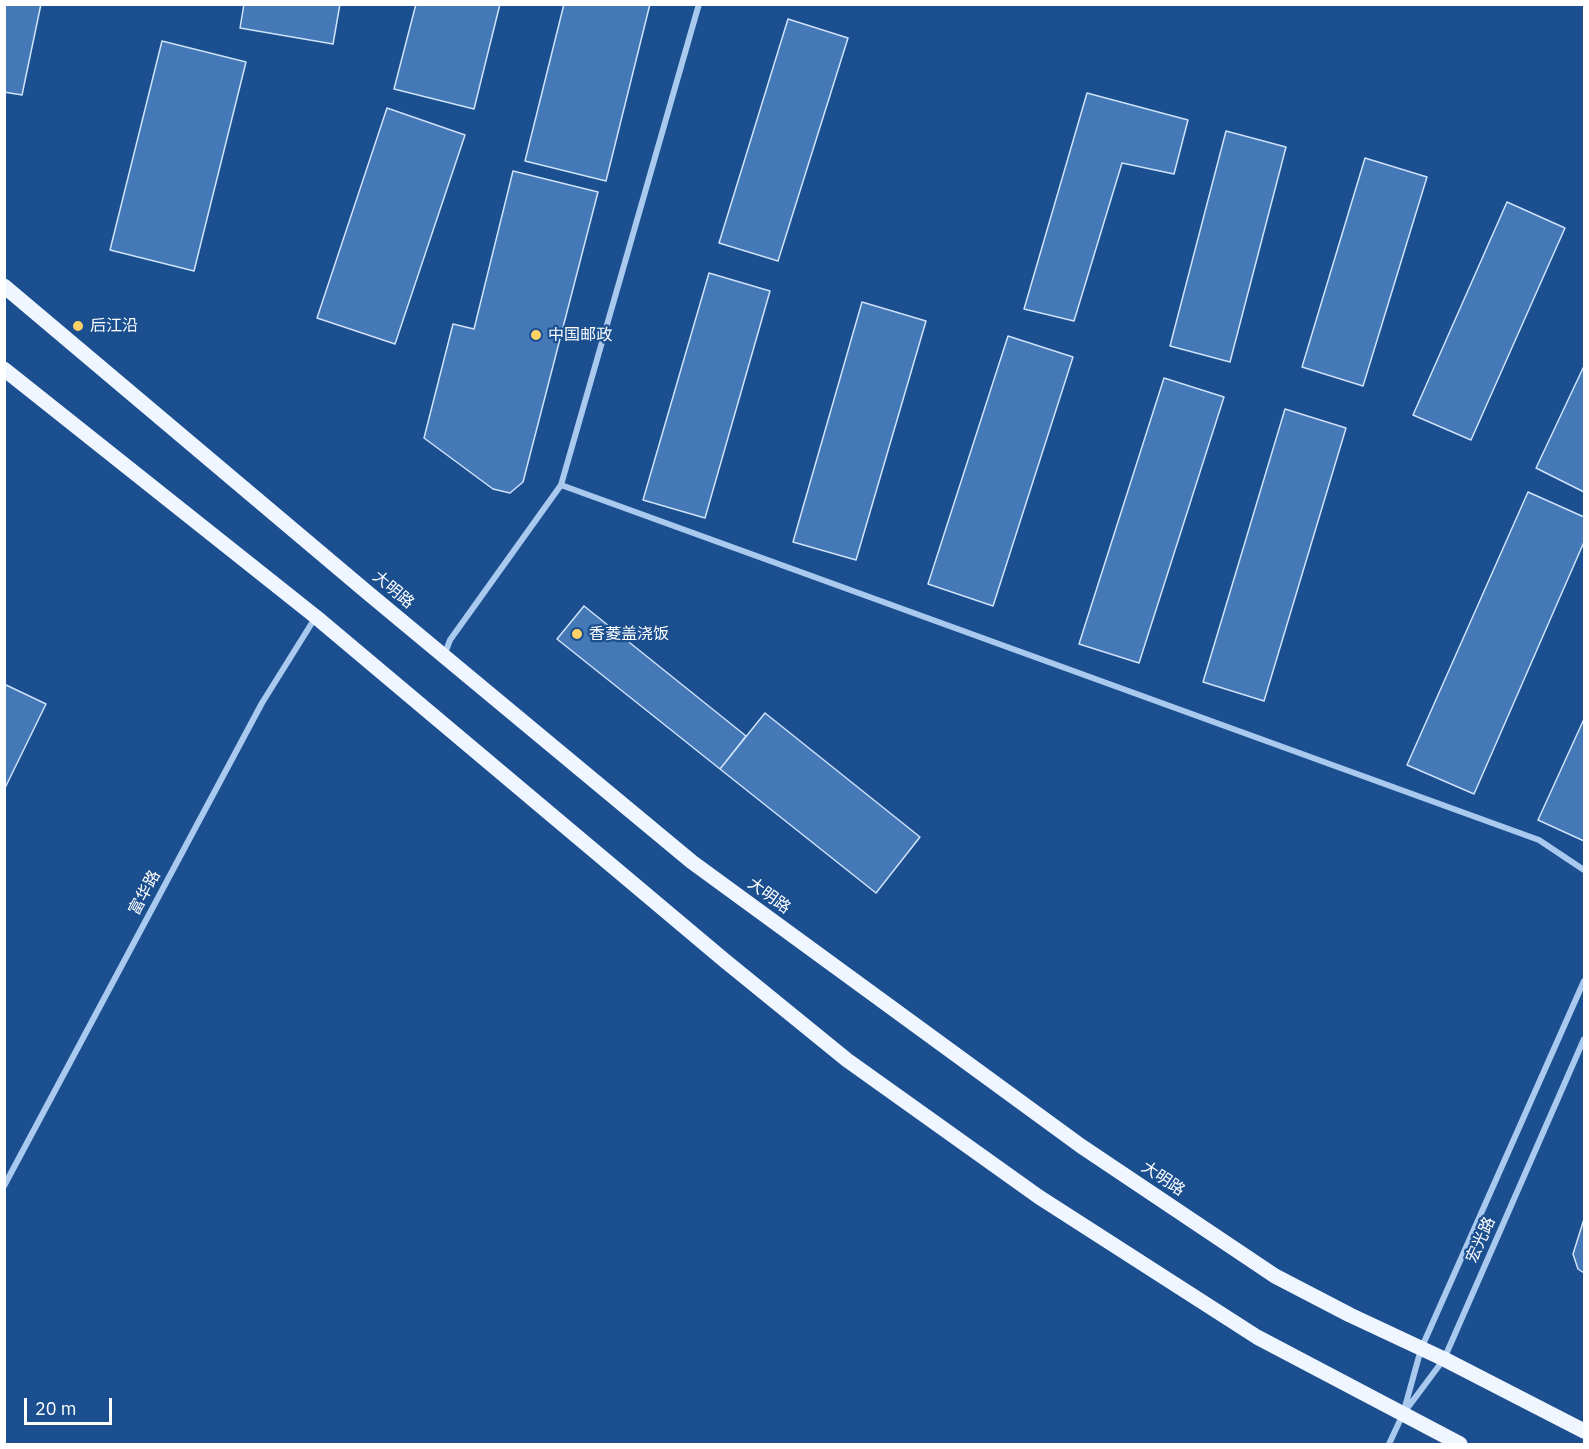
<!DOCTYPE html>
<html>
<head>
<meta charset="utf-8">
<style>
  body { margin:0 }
  #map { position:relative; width:1589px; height:1449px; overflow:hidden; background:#1b4f8f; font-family:"IBM Plex Sans",sans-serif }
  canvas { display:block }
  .frame { position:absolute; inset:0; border:6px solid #fff; pointer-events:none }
  .scale { position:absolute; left:24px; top:1398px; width:88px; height:27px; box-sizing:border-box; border:3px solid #fff; border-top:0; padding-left:8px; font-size:18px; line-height:21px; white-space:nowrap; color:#fff; -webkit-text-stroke:4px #1b4f8f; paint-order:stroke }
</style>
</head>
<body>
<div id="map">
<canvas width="1589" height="1449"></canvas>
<div class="frame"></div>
<div class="scale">20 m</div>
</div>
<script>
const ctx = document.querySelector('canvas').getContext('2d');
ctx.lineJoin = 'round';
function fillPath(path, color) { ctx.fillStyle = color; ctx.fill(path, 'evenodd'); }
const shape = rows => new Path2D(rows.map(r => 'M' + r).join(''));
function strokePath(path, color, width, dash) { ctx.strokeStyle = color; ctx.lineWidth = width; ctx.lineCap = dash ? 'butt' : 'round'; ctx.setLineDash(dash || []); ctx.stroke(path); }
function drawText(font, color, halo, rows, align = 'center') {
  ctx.font = font + ' "IBM Plex Sans","Noto Sans SC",sans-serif'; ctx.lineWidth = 4.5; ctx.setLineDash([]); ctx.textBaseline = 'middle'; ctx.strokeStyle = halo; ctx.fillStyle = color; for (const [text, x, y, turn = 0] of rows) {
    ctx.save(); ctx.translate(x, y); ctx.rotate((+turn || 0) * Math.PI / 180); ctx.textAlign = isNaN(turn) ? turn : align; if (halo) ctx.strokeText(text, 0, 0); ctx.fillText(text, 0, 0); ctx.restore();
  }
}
const building = shape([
  [4,4,41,4,22,95,4,92,4,4],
  [244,4,340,4,333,44,240,28,244,4],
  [416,4,500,4,474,109,394,89,416,4],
  [564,4,650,4,606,181,525,161,564,4],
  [788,19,848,38,778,261,719,243,788,19],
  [162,41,246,62,194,271,110,250,162,41],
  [1087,93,1188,120,1174,174,1122,163,1074,321,1024,309,1087,93],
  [387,108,465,135,395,344,317,318,387,108],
  [1226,131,1286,147,1230,362,1170,346,1226,131],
  [1365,158,1427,177,1363,386,1302,367,1365,158],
  [513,171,598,192,523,482,510,493,493,489,424,438,453,324,474,329,513,171],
  [1507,202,1565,228,1471,440,1413,415,1507,202],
  [709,273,770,291,705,518,643,500,709,273],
  [862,302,926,321,856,560,793,542,862,302],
  [1008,336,1073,357,993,606,928,584,1008,336],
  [1584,366,1584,492,1536,468,1584,366],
  [1164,378,1224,397,1139,663,1079,644,1164,378],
  [1285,409,1346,428,1264,701,1203,682,1285,409],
  [1528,492,1584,517,1584,542,1474,794,1407,765,1528,492],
  [584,606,746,736,720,769,557,639,584,606],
  [4,684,46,704,4,790,4,684],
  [765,713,920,837,876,893,720,769,765,713],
  [1584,719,1584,841,1538,820,1584,719],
  [1584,1219,1584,1273,1578,1269,1573,1254,1584,1219]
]);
const minor = shape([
  [561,485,1539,840,1584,870],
  [444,656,450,640,561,485,699,4],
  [4,1186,262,703,315,618],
  [1403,1414,1421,1349,1584,981],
  [1389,1444,1403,1414,1444,1359,1584,1039]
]);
const primary = shape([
  [4,286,368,593,692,862,1081,1146,1275,1276,1350,1315,1444,1359,1584,1431],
  [4,369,316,617,724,960,847,1060,1039,1197,1257,1337,1460,1444]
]);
const markers = [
  [78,326,6,"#ffd166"],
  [536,335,6,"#ffd166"],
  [577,634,6,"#ffd166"]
];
const poiNames = [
  ["后江沿",90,326],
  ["中国邮政",548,335],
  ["香菱盖浇饭",589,634]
];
const streetNames = [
  ["大明路",393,590,40],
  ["富华路",145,893,-62],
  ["大明路",769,896,36],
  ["大明路",1163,1179,34],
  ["宏光路",1481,1240,-66]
];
fillPath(building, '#4478b7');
strokePath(building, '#cfe3fa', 1.5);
strokePath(minor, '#a9c9ee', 6);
strokePath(primary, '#f0f6ff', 15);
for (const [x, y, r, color] of markers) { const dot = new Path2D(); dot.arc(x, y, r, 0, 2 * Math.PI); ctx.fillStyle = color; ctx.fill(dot); strokePath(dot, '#1b4f8f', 2); }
drawText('16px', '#fff', '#1b4f8f', poiNames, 'left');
drawText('16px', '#fff', '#1b4f8f', streetNames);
</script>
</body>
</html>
